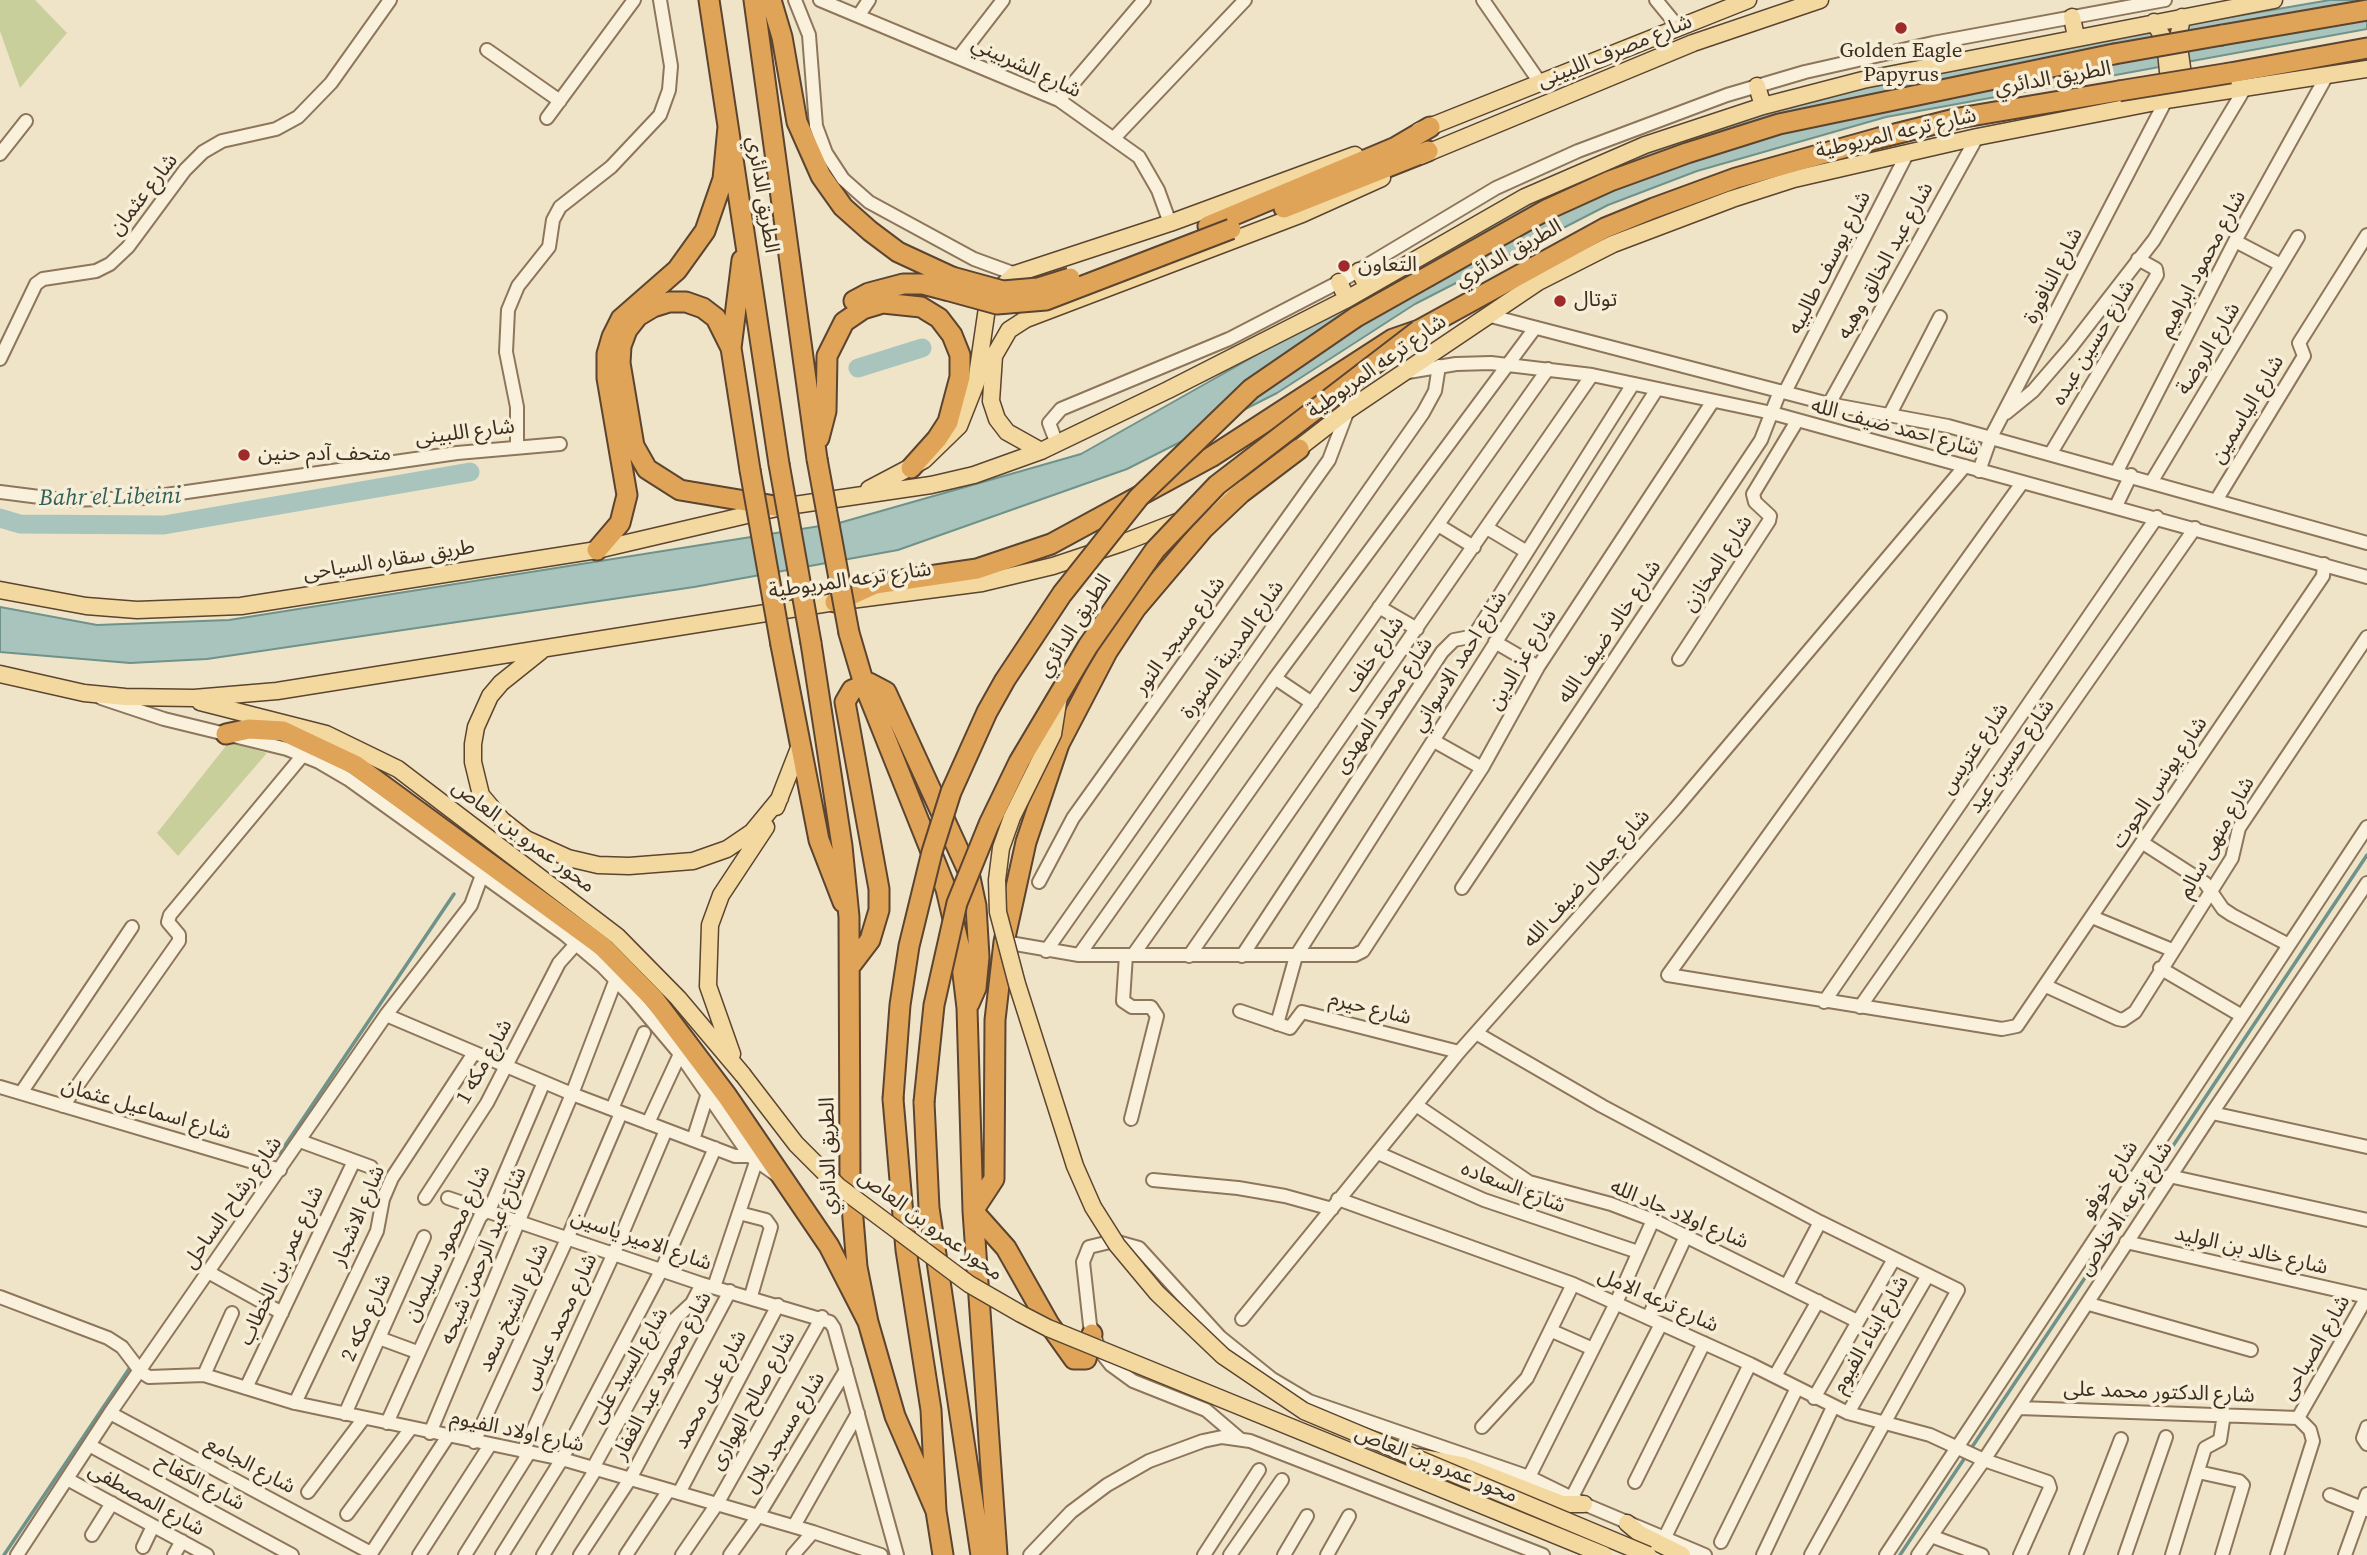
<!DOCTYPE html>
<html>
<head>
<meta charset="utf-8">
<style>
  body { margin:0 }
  canvas { display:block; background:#f0e4c8 }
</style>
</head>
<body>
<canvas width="2367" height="1555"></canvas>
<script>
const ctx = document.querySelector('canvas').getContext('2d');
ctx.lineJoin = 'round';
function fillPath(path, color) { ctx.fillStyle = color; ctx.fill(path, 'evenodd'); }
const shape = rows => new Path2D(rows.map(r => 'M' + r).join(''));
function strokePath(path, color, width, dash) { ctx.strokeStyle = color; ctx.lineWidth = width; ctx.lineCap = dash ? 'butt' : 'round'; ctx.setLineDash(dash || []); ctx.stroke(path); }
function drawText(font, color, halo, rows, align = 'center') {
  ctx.font = font + ' "Source Serif 4","Noto Sans Arabic",serif'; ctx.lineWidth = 7; ctx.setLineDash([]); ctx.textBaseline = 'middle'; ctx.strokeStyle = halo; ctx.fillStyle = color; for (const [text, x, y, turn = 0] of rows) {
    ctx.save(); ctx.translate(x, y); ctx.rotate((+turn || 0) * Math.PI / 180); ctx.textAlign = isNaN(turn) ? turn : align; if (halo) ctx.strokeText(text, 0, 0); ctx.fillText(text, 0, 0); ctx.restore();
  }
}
const green = shape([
  [0,0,35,0,67,33,20,88,0,31],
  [229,742,267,753,178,856,157,833]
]);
const water = shape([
  [2330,0,2367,0,2367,29,1886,117,1697,171,1608,205,1415,304,1277,393,1127,469,898,550,694,587,207,659,130,663,0,652,0,607,97,625,229,620,839,523,1081,454,1545,192,1614,157,1761,111,1969,62,2330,0]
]);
const stream = shape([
  [280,1153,454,894],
  [4,1555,131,1366],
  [1900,1555,2367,855]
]);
const river = shape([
  [858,368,922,348],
  [0,518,20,524,164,525,470,472]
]);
const minor = shape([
  [795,0,809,35,816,126,826,153,843,179,869,202,974,259,1015,274],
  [820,0,1059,100,1139,157,1158,190,1170,223],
  [1483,0,1541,84],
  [1656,0,1679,28],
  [859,15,869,0],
  [487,50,560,101],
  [959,57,1003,0],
  [1059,100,1144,0],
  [547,118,634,0],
  [1115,137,1245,0],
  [0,154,26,121],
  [2235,241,2281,265],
  [1487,315,1829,404,1948,426,2367,543],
  [0,359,36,284,43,279,96,271,110,264,128,247,185,170,203,152,222,141,276,129,298,117,331,83,390,0],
  [1408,372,1456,364,1491,363,1592,375,1772,413,2367,577],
  [1785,392,1908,152],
  [1829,404,1977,137],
  [2006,413,2033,391,2071,347,2154,240,2245,88],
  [1889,416,1940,317],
  [1057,444,1049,423,1061,409,1229,339,1339,282,1496,188,1578,151,1727,95,1805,72,1933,43,2165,0],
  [517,445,517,407,506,352,508,310,518,286,549,247,553,220,560,207,611,167,660,115,669,90,671,66,660,0],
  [2051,453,2157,275,2156,269,2138,259],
  [1979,471,1991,437,2166,100],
  [2117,471,2235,241,2326,77],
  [2152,481,2298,237],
  [2022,483,1668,975,2002,1029,2017,1026,2323,576,2324,564],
  [0,492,63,500,145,498,457,453,560,444],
  [2217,499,2304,356,2299,343,2367,235],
  [2116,506,2131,475],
  [1438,525,1474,547],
  [1487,528,1527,552],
  [1379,607,1417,629],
  [1495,642,1538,667],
  [1679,659,1769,521,1770,516,1755,502,1753,494,1797,421],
  [1275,678,1312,703],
  [101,698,164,719,287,749,319,762,348,779,564,934,603,967,632,997,680,1054,750,1156,778,1176],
  [1434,741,1482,768],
  [2143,843,2205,883,2223,909,2232,915,2289,945],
  [1039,882,1073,818,1329,460,1348,410],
  [1462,888,1761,440,1780,391],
  [2092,917,2172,950],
  [1004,942,1079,955,1355,955,1363,951,1482,768,1538,667,1713,401],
  [1046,951,1423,413,1435,391,1439,366],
  [1079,955,1275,678,1535,328],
  [1126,955,1123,1001,1132,1007,1151,1007,1157,1016,1131,1119],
  [1133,955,1548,369],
  [1189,956,1592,375],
  [1242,956,1442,652,1454,640,1470,637,1477,631,1633,384],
  [2160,968,2242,1016],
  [2046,986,2118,1019,2123,1020,2135,1012,2232,858,2239,828,2367,637],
  [1824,1002,2157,517],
  [1860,1007,2195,528],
  [1240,1011,1290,1028,1302,1012,1459,1052],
  [386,1015,572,1094,735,1156,750,1156],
  [1277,1024,1296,956,1657,389],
  [1476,1033,1602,1106,1820,1222,1958,1290,1811,1555],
  [0,1087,280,1170],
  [21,1093,132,927],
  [1416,1105,1529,1182,1611,1204,1653,1220,1857,1321],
  [63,1106,179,941,179,935,168,922,170,915,303,755],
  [612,1109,644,1033],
  [2212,1113,2367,1147],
  [648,1123,680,1054],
  [693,1140,708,1093],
  [300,1141,371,1167],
  [1378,1153,1484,1200,1638,1252],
  [2169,1176,2367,1220],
  [1153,1180,1238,1188,1285,1196,1332,1209],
  [425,1198,487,1103,559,963,576,944],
  [448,1198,702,1284,830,1322,834,1328,897,1555],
  [1338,1199,1573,1284,1750,1364,1848,1413,1930,1435,1984,1460,2048,1482,2050,1488,2020,1555],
  [739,1213,766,1220,771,1227,751,1296],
  [2126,1242,2367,1297],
  [208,1272,282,1313],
  [1787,1285,1820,1222],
  [714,1287,756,1162],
  [0,1297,108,1338,122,1347,141,1372,149,1377,204,1375,295,1403,562,1459,813,1532,881,1555],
  [2089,1304,2251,1350],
  [1648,1318,1686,1236],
  [1242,1319,1459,1052,1675,809,1965,466],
  [1552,1331,1593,1349],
  [379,1338,417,1352],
  [204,1375,232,1313],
  [1775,1376,1818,1301],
  [246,1388,354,1161],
  [1814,1398,1894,1259],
  [295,1403,377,1231,383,1199,392,1178,474,1053],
  [2019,1408,2298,1418],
  [110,1413,371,1553],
  [1848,1413,1928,1275],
  [345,1414,424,1237],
  [2298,1418,2367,1297],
  [387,1423,480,1217,491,1206,544,1082],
  [1482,1427,1527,1378,1573,1284],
  [2367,1427,2363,1438,2367,1444],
  [430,1433,572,1094,616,979],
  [1240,1439,1206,1410,1133,1381,1111,1365,1100,1351,1090,1325,1083,1262,1089,1247,1114,1241,1139,1248,1220,1337,1272,1379,1309,1401,1529,1477,1584,1504,1705,1555],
  [474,1442,568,1237,621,1113],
  [89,1445,292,1555],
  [523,1452,614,1253,666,1130],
  [593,1468,675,1319,692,1303,702,1284],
  [2198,1472,2239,1481,2243,1485,2222,1555],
  [1529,1477,1616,1303,1653,1220],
  [67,1479,207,1555],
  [1635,1482,1704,1343],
  [308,1492,364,1418],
  [679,1493,778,1305],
  [2330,1495,2367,1510],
  [1572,1497,1661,1324],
  [347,1514,411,1428],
  [794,1526,858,1413],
  [92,1535,112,1503],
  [1931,1536,1982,1555],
  [1665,1537,1750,1364],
  [1721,1542,1797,1388],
  [143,1547,153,1526],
  [17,1555,110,1413,386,1015,471,905,482,875],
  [174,1555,182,1541],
  [370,1555,448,1436],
  [419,1555,490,1445],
  [465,1555,529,1453],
  [502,1555,562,1459,662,1269,715,1148],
  [543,1555,596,1469],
  [580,1555,630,1479,730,1291],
  [626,1555,669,1490],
  [682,1555,717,1504,822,1317],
  [730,1555,758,1516,846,1370],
  [793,1555,813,1532],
  [1030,1555,1071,1512,1107,1485,1149,1461,1203,1441,1222,1437,1250,1441,1543,1555],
  [1204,1555,1259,1470],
  [1230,1555,1282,1480],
  [1284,1555,1307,1516],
  [1327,1555,1349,1516],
  [1763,1555,1833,1407],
  [1886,1555,2367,827],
  [1918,1555,1984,1460,2212,1113,2367,883],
  [2076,1555,2121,1439],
  [2125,1555,2166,1437],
  [2172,1555,2205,1448,2220,1440,2224,1414],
  [2277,1555,2313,1441,2310,1430,2298,1418],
  [2345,1555,2367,1494]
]);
const major = shape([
  [2072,17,2076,37],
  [2182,17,2178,39,2184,82,2188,90],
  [2154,22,2165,41,2170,92],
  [1757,86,1763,106],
  [1419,131,1748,0],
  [1420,156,1693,43,1820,0],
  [1359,271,1367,286],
  [1339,282,1347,299],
  [1041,451,1007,432,997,419,991,401,994,356,1009,330,1026,319,1302,214,1382,178],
  [1290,455,1348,410,1538,282,1613,244,1732,199,1794,179,1977,137,2166,100,2367,69],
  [869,489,924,460,959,426,976,383,987,308,996,292,1015,274,1170,223,1355,155],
  [0,590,86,606,137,610,241,606,597,550,781,507,931,485,974,475,1041,451,1168,390,1347,299,1525,197,1645,145,1763,106,1863,80,2274,0],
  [541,651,501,683,490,696,476,727,473,744,473,762,481,795,502,820,526,839,568,858,598,865,629,866,693,861,727,849,752,832,780,798],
  [0,674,84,693,125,697,194,698,277,691,835,602,982,583,1053,566,1122,543,1182,520,1239,488],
  [200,702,326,734,398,769,617,936,678,998,743,1075],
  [776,807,799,748],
  [732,1054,708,986,710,925,721,895,766,827],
  [1419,1457,1462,1465,1562,1504,1584,1504],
  [1627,1523,1640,1534,1682,1555]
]);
const highway = shape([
  [709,0,779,464],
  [754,0,817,459],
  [771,0,782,37,797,122,821,176,843,207,870,231,898,252,952,277],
  [2222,35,2367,10],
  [2230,73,2367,48],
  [1284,208,1428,151],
  [1208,226,1396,147,1430,127],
  [742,260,731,348,750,470],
  [854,301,869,293,903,284,923,284,946,290],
  [1356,317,1546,210,1610,181,1687,153,1779,124,2114,54],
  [731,348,716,318,703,308,686,302,669,302,653,307,638,316,627,330,621,346,620,363,634,446,647,469,680,490,781,507],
  [819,438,826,411,827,356,844,322,863,309,883,303,921,307,939,318,952,335,960,355,960,377,948,422,937,439,911,468],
  [597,550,620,523,627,495,607,378,607,354,612,337,621,319,677,270,705,231,723,179,728,127],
  [835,602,875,584,977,569,1051,544,1211,457,1393,339,1419,330,1605,228,1654,208,1736,178,1879,138,1959,118,2119,91],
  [849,633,864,684,946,889,960,949,967,1008,973,1211,997,1555],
  [811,643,842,846,849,917,850,1182,857,1267,868,1322,895,1416,936,1511],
  [781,645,819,840,843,902],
  [226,734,249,729,283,731,355,765,602,946,654,999,727,1096,829,1246,868,1322],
  [851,965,870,940,879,910,879,889,845,702,852,690,869,683,886,692,969,873,976,906,979,957,976,988,969,1004],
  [893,1099,906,1250,931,1410,936,1511,943,1555],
  [924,1102,929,1208,981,1555],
  [1092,1334,1086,1359,1074,1359,1049,1324,1006,1248,973,1211,994,1179,995,1020,1004,942,1026,842,1059,744,1107,652,1136,608,1203,529,1241,493,1299,449]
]);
const majorBridge = shape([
  [1059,696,1053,734,1012,817,1001,848,997,880,998,912,1017,984,1075,1166,1093,1207,1117,1245,1157,1293,1223,1356,1304,1411,1648,1555],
  [743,1075,796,1144,838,1186,969,1284,1021,1314,1048,1328,1604,1555]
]);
const highwayBridge = shape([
  [2114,54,2222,35],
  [2119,91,2230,73],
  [952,277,1003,291,1038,288,1070,278],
  [946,290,997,304,1046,300,1231,229],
  [817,459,849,633],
  [779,464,811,643],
  [750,470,781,645],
  [893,1099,900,1005,909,946,932,852,951,792,987,712,1005,680,1062,594,1139,497,1251,389,1356,317],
  [924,1102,934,1005,957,903,989,824,1019,762,1088,646,1155,550,1217,485,1419,330]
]);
const markers = [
  [1901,28,7,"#9e2a2b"],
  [1344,266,7,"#9e2a2b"],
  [1560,301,7,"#9e2a2b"],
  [244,455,7,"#9e2a2b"]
];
const streetNames = [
  ["شارع مصرف اللبينى",1615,52,-22],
  ["شارع الشربيني",1026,68,25],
  ["الطريق الدائري",2053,79,-10],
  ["شارع ترعه المريوطية",1896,134,-13],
  ["شارع عثمان",144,195,-52],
  ["الطريق الدائري",762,195,81],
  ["الطريق الدائري",1509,254,-29],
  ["شارع عبد الخالق وهبه",1886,261,-61],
  ["شارع يوسف طالبيه",1830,263,-63],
  ["شارع محمود ابراهيم",2203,264,-62],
  ["شارع النافورة",2054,276,-63],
  ["شارع حسين عبده",2094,343,-59],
  ["شارع الروضة",2209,349,-59],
  ["شارع ترعه المريوطية",1377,367,-35],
  ["شارع الياسمين",2248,410,-59],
  ["شارع احمد ضيف الله",1895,428,15],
  ["شارع اللبينى",465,433,-7],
  ["طريق سقاره السياحى",389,561,-9],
  ["شارع المخازن",1718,564,-57],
  ["شارع ترعه المريوطية",850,581,-8],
  ["الطريق الدائري",1075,626,-57],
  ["شارع خالد ضيف الله",1610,632,-56],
  ["شارع مسجد النور",1180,636,-54],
  ["شارع المدينة المنورة",1233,650,-55],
  ["شارع خلف",1375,655,-55],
  ["شارع عز الدين",1523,660,-59],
  ["شارع احمد الاسواني",1460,662,-58],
  ["شارع محمد المهدى",1384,706,-56],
  ["شارع عتريس",1975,749,-56],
  ["شارع حسين عيد",2012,757,-55],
  ["شارع يونس الحوت",2160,783,-56],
  ["محور عمرو بن العاص",523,837,37],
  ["شارع منهى سالم",2217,838,-61],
  ["شارع جمال ضيف الله",1587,879,-48],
  ["شارع حيرم",1370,1009,14],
  ["شارع مكه 1",485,1062,-61],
  ["شارع اسماعيل عثمان",146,1110,16],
  ["الطريق الدائري",829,1156,-91],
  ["شارع خوفو",2110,1180,-57],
  ["شارع السعاده",1513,1188,21],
  ["شارع رشاح الساحل",233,1203,-55],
  ["شارع ترعه الاخلاص",2126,1209,-57],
  ["شارع اولاد جاد الله",1679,1215,23],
  ["شارع الاشجار",359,1216,-67],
  ["محور عمرو بن العاص",930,1226,36],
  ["شارع الامير ياسين",641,1241,19],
  ["شارع محمود سليمان",448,1244,-64],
  ["شارع خالد بن الوليد",2251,1251,13],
  ["شارع عبد الرحمن شيحه",484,1256,-67],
  ["شارع عمر بن الخطاب",282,1266,-65],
  ["شارع ترعه الامل",1658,1301,24],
  ["شارع الشيخ سعد",514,1308,-65],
  ["شارع مكه 2",367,1318,-66],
  ["شارع محمد عباس",561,1322,-65],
  ["شارع ابناء الفيوم",1871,1335,-60],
  ["شارع الصباحى",2316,1348,-60],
  ["شارع السيد على",630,1366,-59],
  ["شارع محمود عبد الغفار",663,1376,-62],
  ["شارع على محمد",711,1390,-62],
  ["شارع الدكتور محمد على",2159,1393,2],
  ["شارع صالح الهوارى",753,1401,-61],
  ["شارع اولاد الفيوم",517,1432,12],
  ["شارع مسجد بلال",785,1433,-59],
  ["محور عمرو بن العاص",1436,1465,22],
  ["شارع الجامع",250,1466,28],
  ["شارع الكفاح",200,1483,28],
  ["شارع المصطفى",146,1500,29]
];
const poiNames = [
  ["Golden Eagle",1901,52,"center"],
  ["Papyrus",1901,76,"center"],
  ["التعاون",1358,266],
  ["توتال",1574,301],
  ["متحف آدم حنين",258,455]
];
const waterNames = [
  ["Bahr el Libeini",110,498,-1]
];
fillPath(green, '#c9cf9b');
fillPath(water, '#a9c4bc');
strokePath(water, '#6f938a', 2);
strokePath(stream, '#6f938a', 3.5);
strokePath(river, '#a9c4bc', 19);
strokePath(minor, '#8d765c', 16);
strokePath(major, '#5b4430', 19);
strokePath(highway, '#5b4430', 23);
strokePath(minor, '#faf1dc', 12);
strokePath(major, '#f3d9a0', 16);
strokePath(highway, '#e0a458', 19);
strokePath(majorBridge, '#5b4430', 19, []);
strokePath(highwayBridge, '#5b4430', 23, []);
strokePath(majorBridge, '#f3d9a0', 16);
strokePath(highwayBridge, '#e0a458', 19);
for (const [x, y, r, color] of markers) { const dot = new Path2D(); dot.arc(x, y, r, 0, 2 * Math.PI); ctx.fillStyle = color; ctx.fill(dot); strokePath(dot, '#f7eed8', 2.5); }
drawText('21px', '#3d2e20', '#f7eed8', streetNames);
drawText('21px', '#3d2e20', '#f7eed8', poiNames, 'left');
drawText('italic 23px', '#2f5d5a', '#f7eed8', waterNames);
</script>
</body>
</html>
